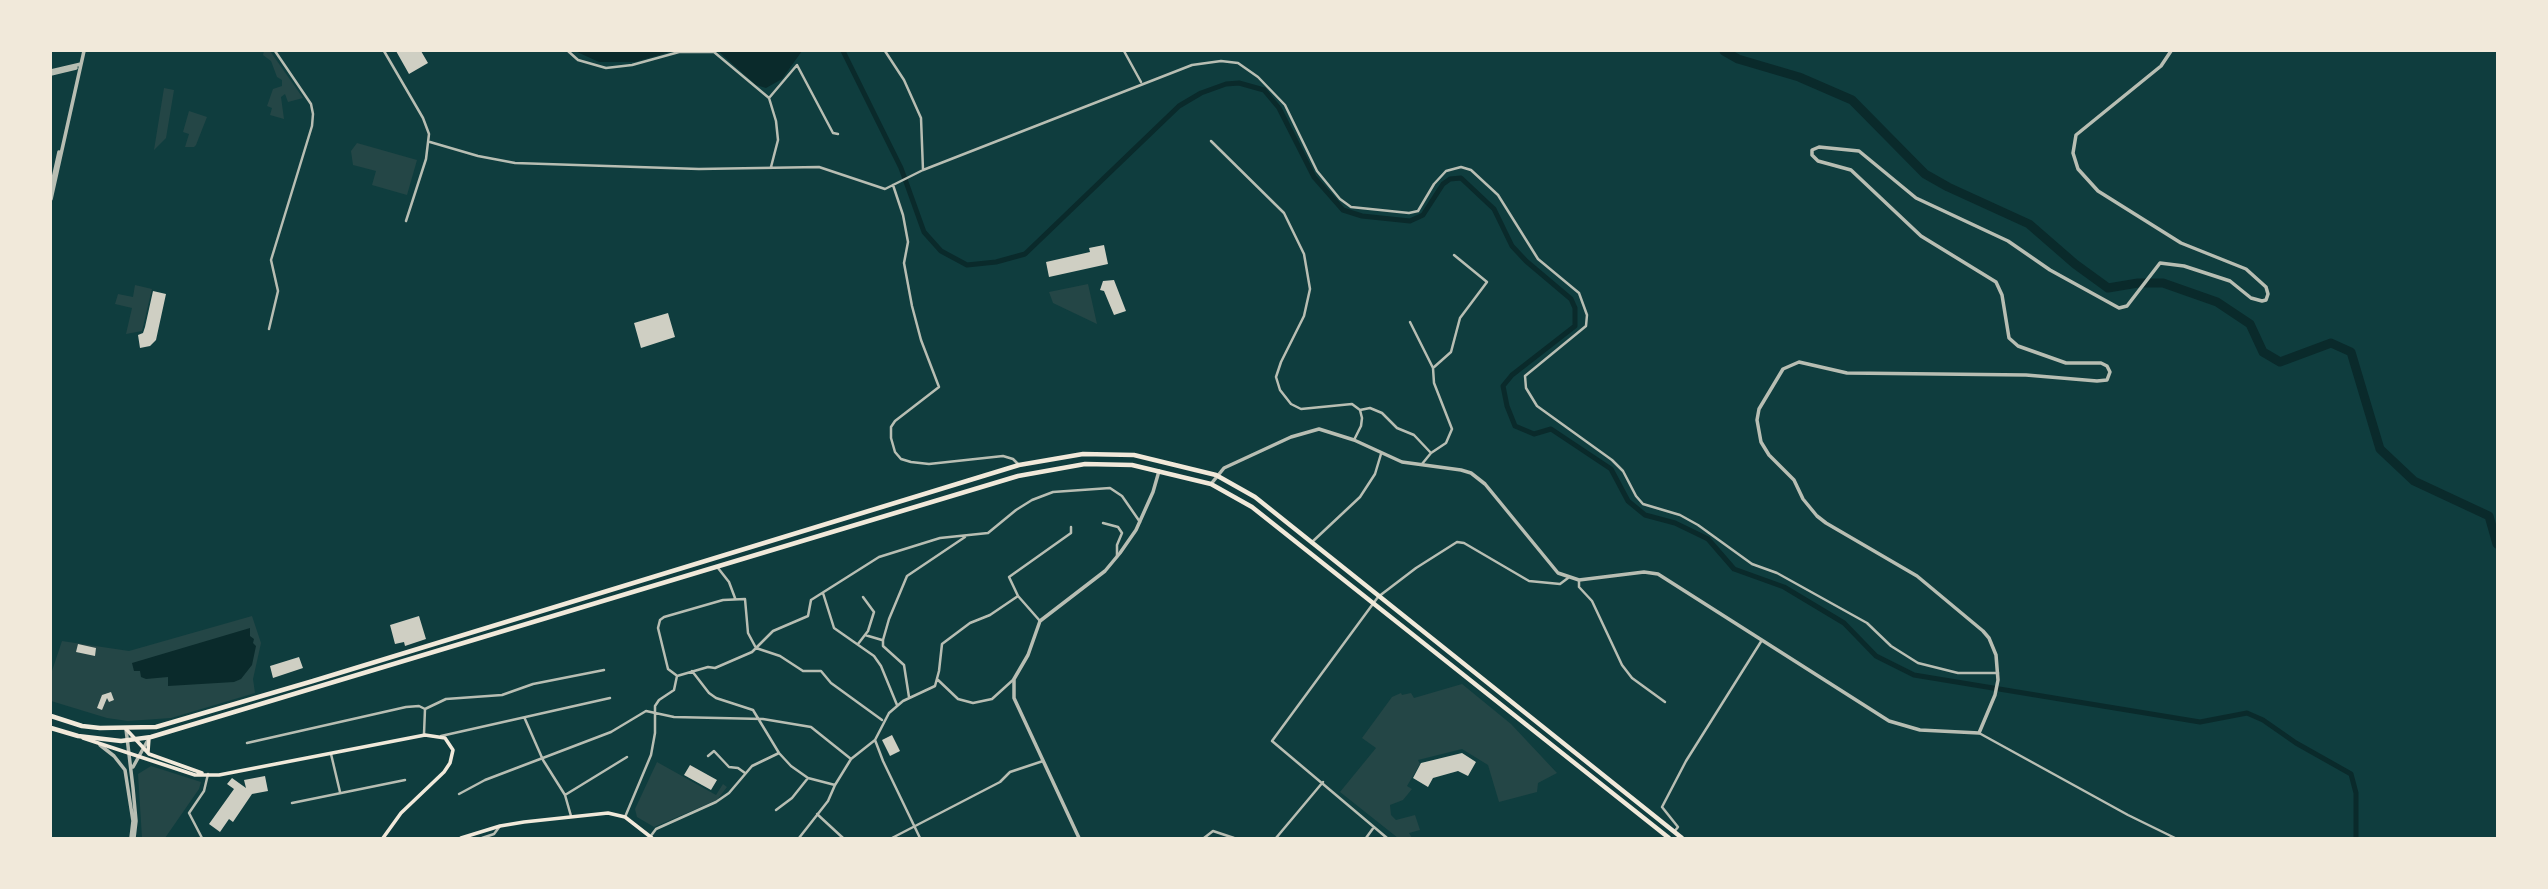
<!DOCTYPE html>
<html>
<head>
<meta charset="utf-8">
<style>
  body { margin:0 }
  #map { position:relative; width:2548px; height:889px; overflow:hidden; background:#0f3d3e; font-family:Manrope,sans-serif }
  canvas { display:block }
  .frame { position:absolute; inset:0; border:52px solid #f1e9da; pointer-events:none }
</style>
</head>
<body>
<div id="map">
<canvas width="2548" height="889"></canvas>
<div class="frame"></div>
</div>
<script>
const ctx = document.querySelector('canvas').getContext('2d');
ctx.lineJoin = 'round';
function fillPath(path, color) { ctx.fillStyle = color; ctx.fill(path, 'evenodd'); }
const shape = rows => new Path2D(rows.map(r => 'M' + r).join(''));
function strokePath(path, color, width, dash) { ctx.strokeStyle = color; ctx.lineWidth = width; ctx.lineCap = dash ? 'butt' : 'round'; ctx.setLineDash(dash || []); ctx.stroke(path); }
const green = shape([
  [264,51,270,51,303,98,288,102,285,94,281,97,284,119,270,115,272,108,267,106,273,89,282,86,282,80,277,77,271,61,263,55],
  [164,88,174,90,166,138,154,150],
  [189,111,207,117,196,145,194,147,185,147,189,134,183,132],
  [357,143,417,160,407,195,372,185,376,171,353,165,351,151],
  [1088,284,1097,324,1053,303,1049,292],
  [135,285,152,289,142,331,126,334,132,308,115,304,118,294,133,297],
  [252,616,261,643,253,679,255,693,171,718,128,721,107,718,51,701,51,674,62,641,129,651],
  [1462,684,1511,724,1557,773,1538,783,1537,792,1499,802,1488,765,1462,749,1418,760,1420,764,1407,786,1412,789,1403,800,1390,805,1391,815,1396,820,1415,815,1420,830,1409,833,1412,838,1398,838,1340,792,1376,748,1362,738,1392,697,1401,693,1402,695,1411,693,1414,698],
  [657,762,716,795,723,784,727,787,717,800,654,827,637,817,635,809],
  [151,766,201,782,199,789,165,838,142,838,138,774]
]);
const water = shape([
  [575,51,673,51,635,62,599,62],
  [718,51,802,51,782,79,766,88,756,85],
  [250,628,250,636,254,639,253,643,256,646,252,665,241,679,234,682,168,686,168,677,146,679,141,677,140,671,134,671,132,663]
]);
const canal = shape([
  [843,51,901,168,924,232,941,251,967,265,996,262,1025,254,1179,106,1201,93,1226,84,1239,83,1264,90,1279,108,1314,177,1343,210,1362,216,1410,221,1423,215,1443,184,1450,179,1461,178,1494,209,1512,246,1526,261,1571,299,1575,308,1575,326,1512,375,1503,386,1507,406,1515,426,1534,434,1551,429,1611,469,1628,501,1645,515,1675,523,1708,539,1734,569,1784,587,1844,623,1876,656,1914,675,2200,722,2247,713,2263,720,2296,743,2351,774,2356,793,2356,838]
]);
const river = shape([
  [1724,51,1738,59,1799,77,1852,100,1925,174,1948,187,2029,224,2075,264,2108,288,2138,283,2163,283,2217,302,2250,324,2263,352,2280,362,2331,343,2351,352,2380,449,2414,481,2489,516,2497,544]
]);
const building = shape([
  [396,51,421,51,428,63,409,74],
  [1104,245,1108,264,1049,277,1046,262,1090,252,1089,248],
  [1114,280,1126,311,1114,315,1104,291,1100,290,1103,281],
  [153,291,166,294,156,340,150,346,140,348,138,335,143,333,145,327],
  [668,313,675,337,641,348,634,323],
  [419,616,426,639,405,646,404,642,395,644,390,625],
  [78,644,96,648,95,656,76,652],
  [299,657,303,668,273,678,270,666],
  [111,692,114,700,109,702,107,698,102,710,97,708,102,695],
  [892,735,900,751,890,756,882,740],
  [1462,753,1476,762,1468,776,1458,771,1433,778,1428,787,1413,778,1421,763],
  [690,765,717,780,711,790,684,775],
  [265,776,268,791,252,794,233,822,229,819,220,832,209,824,234,789,227,784,232,778,246,788,244,780]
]);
const minor = shape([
  [384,51,423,118,429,134,426,159,406,221],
  [568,51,578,60,606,68,632,65,679,52,714,52,769,98,776,121,778,140,771,167],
  [885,51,904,80,921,118,923,170],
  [1124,51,1141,82],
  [769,98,797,65,833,133,838,134],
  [1211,141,1284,213,1304,254,1310,289,1304,316,1281,362,1276,377,1280,390,1291,404,1301,409,1352,404,1360,410,1362,418,1361,426,1354,440],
  [430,142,478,156,515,163,699,169,819,167,885,189,923,170,1192,65,1221,61,1238,63,1258,77,1285,105,1317,171,1340,199,1351,207,1409,213,1418,211,1434,184,1446,171,1461,167,1471,170,1498,195,1538,259,1579,293,1587,315,1586,326,1525,376,1526,388,1537,406,1612,460,1623,471,1636,496,1643,504,1680,515,1698,525,1752,564,1777,573,1867,623,1891,646,1918,663,1958,673,1998,673],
  [893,185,903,215,908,242,904,263,912,306,921,340,939,387,895,421,891,427,891,438,895,452,901,459,911,462,929,464,1003,456,1013,459,1019,465],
  [1410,322,1433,368],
  [269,329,278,291,271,260,312,126,313,114,311,104,275,51],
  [1360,410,1370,408,1382,413,1397,428,1414,435,1431,453],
  [1422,464,1431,453,1446,443,1452,429,1434,383,1433,368,1451,352,1460,318,1487,282,1454,255],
  [1103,523,1118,527,1122,533,1117,545,1117,557],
  [1311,543,1360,497,1375,474,1381,454],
  [718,568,729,582,735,598],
  [1579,580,1579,587,1592,601,1622,665,1632,678,1665,702],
  [823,593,834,628,874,656,881,666,897,705],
  [1040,621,1018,596,1009,577,1071,533,1071,527],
  [865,635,882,640],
  [858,644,868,631,874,612,863,597],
  [756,648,780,656,803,671,821,671,831,683,882,720],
  [692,671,709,693,716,698,753,710,779,753,791,766,808,778,835,785],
  [676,675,668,669,658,628,660,620,664,617,723,600,745,599,748,633,756,648],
  [677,676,708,667,715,668,752,652,773,631,808,616,811,600,879,557,940,538,988,533,1016,510,1032,500,1053,492,1110,488,1122,496,1140,522],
  [937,679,958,699,973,703,992,699,1014,679],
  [909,697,904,665,883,646,883,640,889,619,907,576,965,537],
  [525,719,543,760,565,795,571,816],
  [1979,733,2128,815,2175,838],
  [424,734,425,709],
  [441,736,610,698],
  [875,740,883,761,920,838],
  [247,743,406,707,419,706,425,709,446,699,502,695,533,684,604,670],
  [331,754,340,792],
  [708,756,714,751,729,767,738,768,745,773],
  [459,794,485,780,611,732,646,711,674,717,763,719,811,727,851,759],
  [565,795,627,757],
  [292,803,405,780],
  [776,810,792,798,808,778],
  [817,814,843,838],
  [625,817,651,755,655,733,655,706,659,700,674,690,677,676],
  [1674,832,1678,827,1662,807,1686,761,1762,640],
  [650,837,656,829,716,802,729,793,752,766,779,753],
  [202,838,189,813,204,791,208,774],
  [482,838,494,834,500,826],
  [799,838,828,801,835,785,851,759,875,740,889,713,903,701,935,686,939,671,942,644,970,623,990,615,1018,596],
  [892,838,1000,782,1010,772,1043,761],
  [1204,838,1213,831,1234,838],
  [1276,838,1323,782],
  [1366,838,1374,827],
  [1387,838,1272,741,1378,597,1416,568,1457,542,1464,543,1529,581,1560,584,1568,578]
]);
const tertiary = shape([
  [51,71,81,64],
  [51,74,76,68],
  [51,188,59,152],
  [51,199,84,51],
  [1211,484,1224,468,1291,437,1319,429,1354,440,1402,462,1461,470,1471,473,1485,484,1558,573,1579,580,1644,572,1658,574,1889,721,1920,730,1979,733,1995,695,1998,680,1996,655,1989,638,1983,631,1917,576,1826,523,1817,516,1803,499,1794,480,1769,455,1761,442,1757,420,1759,409,1783,369,1799,362,1847,373,2026,375,2097,381,2107,380,2110,372,2107,366,2101,363,2066,363,2018,346,2009,338,2002,295,1996,282,1921,236,1851,170,1818,161,1812,155,1812,150,1819,147,1859,151,1916,198,2008,241,2050,270,2119,308,2127,306,2160,263,2184,266,2230,281,2251,298,2262,301,2266,300,2268,294,2266,287,2246,269,2181,243,2098,191,2078,169,2073,153,2076,135,2161,66,2171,51],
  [126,729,133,788,136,821,134,838],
  [100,745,114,756,125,770,133,821,131,838],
  [133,767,148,740],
  [1079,838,1014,698,1014,679,1028,655,1040,621,1105,571,1120,553,1136,530,1153,492,1159,471]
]);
const secondary = shape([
  [126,729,149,754,202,773],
  [83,738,195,775,219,775,425,735,445,738,453,750,450,763,444,772,401,813,383,838],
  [148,752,149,738],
  [461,838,500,826,524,822,608,813,625,817,652,838]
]);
const primary = shape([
  [51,716,82,726,100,728,156,727,313,681,1019,465,1083,454,1134,455,1216,475,1255,497,1682,838],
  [51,728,78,736,121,741,151,737,1018,476,1085,464,1132,465,1211,484,1252,507,1669,838]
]);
fillPath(green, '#244646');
fillPath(water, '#0a2a2b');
strokePath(canal, '#0a2a2b', 5);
strokePath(river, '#0a2a2b', 9);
fillPath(building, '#cfcfc3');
strokePath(minor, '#b8beb3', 2.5);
strokePath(tertiary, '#b8beb3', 3.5);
strokePath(secondary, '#f1e9da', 3.5);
strokePath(primary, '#f1e9da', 4.5);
</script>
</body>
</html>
